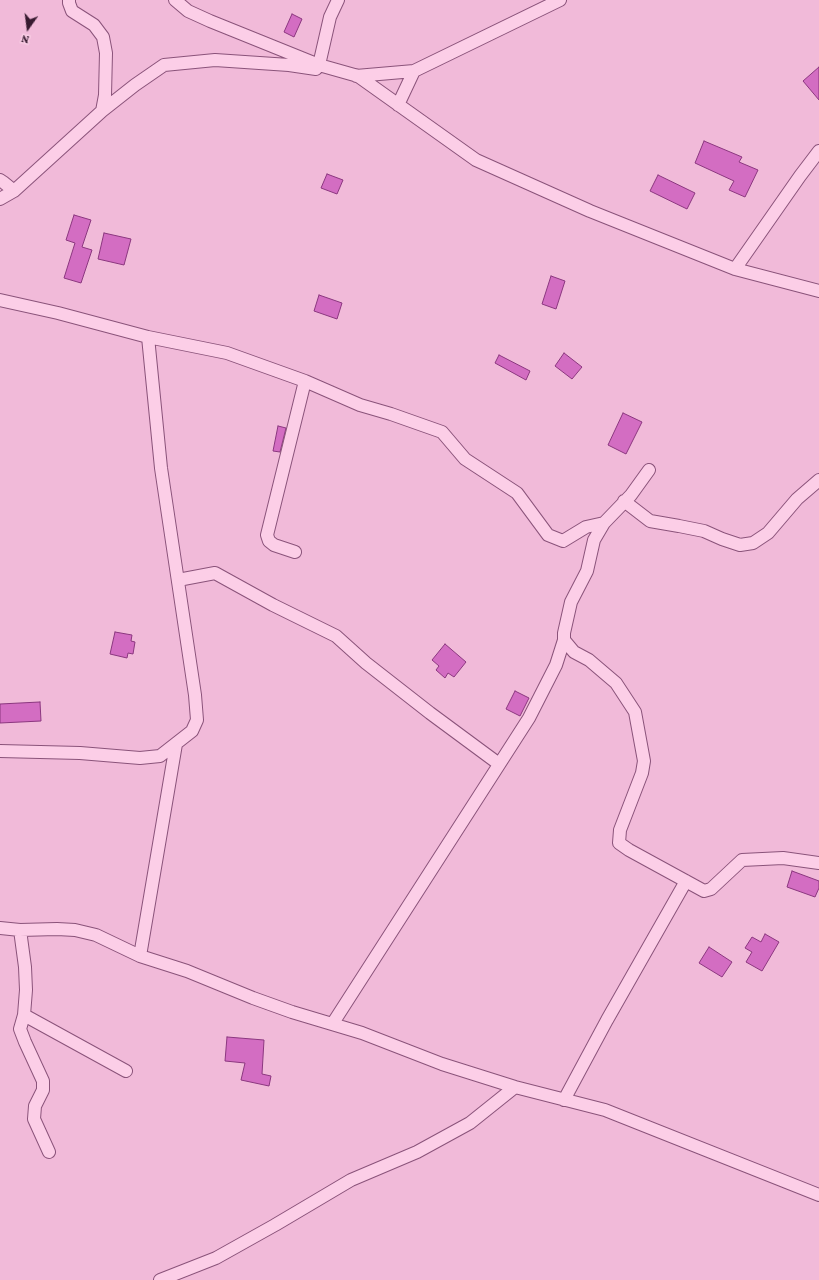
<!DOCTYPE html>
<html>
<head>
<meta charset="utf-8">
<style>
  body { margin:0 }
  #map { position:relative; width:819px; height:1280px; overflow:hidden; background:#f1bad9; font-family:"Crimson Pro",serif }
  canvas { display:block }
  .north { position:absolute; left:8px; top:8px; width:40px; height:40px; -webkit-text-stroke:3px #f8cbe3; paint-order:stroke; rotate:194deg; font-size:11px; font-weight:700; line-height:16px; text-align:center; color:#371a30 }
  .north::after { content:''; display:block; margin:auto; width:14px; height:18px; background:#371a30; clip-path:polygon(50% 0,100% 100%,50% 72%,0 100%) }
</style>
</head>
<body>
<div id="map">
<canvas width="819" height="1280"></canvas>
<div class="north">N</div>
</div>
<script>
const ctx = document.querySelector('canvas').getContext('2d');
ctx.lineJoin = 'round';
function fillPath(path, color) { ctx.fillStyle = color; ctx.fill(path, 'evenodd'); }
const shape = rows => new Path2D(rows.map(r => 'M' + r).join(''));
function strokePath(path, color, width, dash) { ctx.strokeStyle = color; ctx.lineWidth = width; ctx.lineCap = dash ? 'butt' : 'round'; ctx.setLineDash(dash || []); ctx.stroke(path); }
const building = shape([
  [292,14,302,19,294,37,284,32,292,14],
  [819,67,819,100,803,81,819,67],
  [704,141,742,157,739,162,758,170,745,197,729,190,734,181,695,163,704,141],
  [327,174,343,180,337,194,321,188,327,174],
  [658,175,695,193,687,209,650,191,658,175],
  [74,215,91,220,82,247,92,250,81,283,64,278,75,243,66,240,74,215],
  [104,233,131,239,124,265,98,259,104,233],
  [551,276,565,281,556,309,542,304,551,276],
  [319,295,342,303,337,319,314,311,319,295],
  [564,353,582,367,572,379,555,366,564,353],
  [499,355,530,371,526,380,495,363,499,355],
  [623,413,642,422,626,454,608,445,623,413],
  [278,426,286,428,280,452,273,451,278,426],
  [115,632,132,635,131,641,135,642,133,654,128,653,127,658,110,654,115,632],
  [445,644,466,662,454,677,448,673,445,678,436,670,439,666,432,660,445,644],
  [515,691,529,698,520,716,506,709,515,691],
  [40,702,41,721,0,723,0,704,40,702],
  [792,871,819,881,819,888,815,897,787,887,792,871],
  [765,934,779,942,762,971,746,962,752,952,745,948,752,937,761,942,765,934],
  [709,947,732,962,722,977,699,963,709,947],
  [227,1037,264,1040,262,1074,271,1076,269,1086,241,1080,245,1063,225,1061,227,1037]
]);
const minor = shape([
  [69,0,69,3,72,11,94,25,103,37,106,53,105,95,102,111],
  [175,0,188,11,210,21,319,65,358,76,476,160,590,211,735,269,819,291],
  [319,65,330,17,338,0],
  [356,76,414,71,560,0],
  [398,105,414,71],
  [0,180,3,182,14,191],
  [0,199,14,191,102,111,135,85,164,65,215,60,289,65,316,69],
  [735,269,800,176,819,151],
  [0,300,58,313,148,337,227,353,305,381,360,405,391,414,442,432,465,459,517,493,548,535,563,541,586,527,604,523],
  [649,470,631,495,604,523,594,540,587,571,571,602,564,633,564,640,574,652,589,660,616,683,635,712,644,761,642,773,620,830,619,843,629,850,704,891,711,889,742,860,783,858,819,863],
  [624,501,650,521,679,526,704,531,722,539,740,545,753,543,768,533,797,499,819,480],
  [295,552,274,545,269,541,267,535,305,381],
  [178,580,215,573,273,605,336,636,366,663,430,713,499,764],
  [0,751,80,753,140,758,160,756,192,731,197,720,195,695,161,468,148,337],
  [0,928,20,930,57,929,75,930,96,935,140,956,187,971,253,998,292,1012,362,1033,442,1064,515,1087,605,1110,819,1195],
  [20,930,25,967,26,990,24,1015,20,1029,25,1042,43,1081,43,1090,35,1106,34,1119,49,1152],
  [140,956,176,744],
  [24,1015,126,1071],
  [333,1023,529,718,556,665,564,640],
  [564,1100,607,1020,686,881],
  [160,1280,216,1258,275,1225,351,1180,417,1152,470,1123,515,1087]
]);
fillPath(building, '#d36dc2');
strokePath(building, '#8b377f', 1);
strokePath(minor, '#8a537a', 14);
strokePath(minor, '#fccee7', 12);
</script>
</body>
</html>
